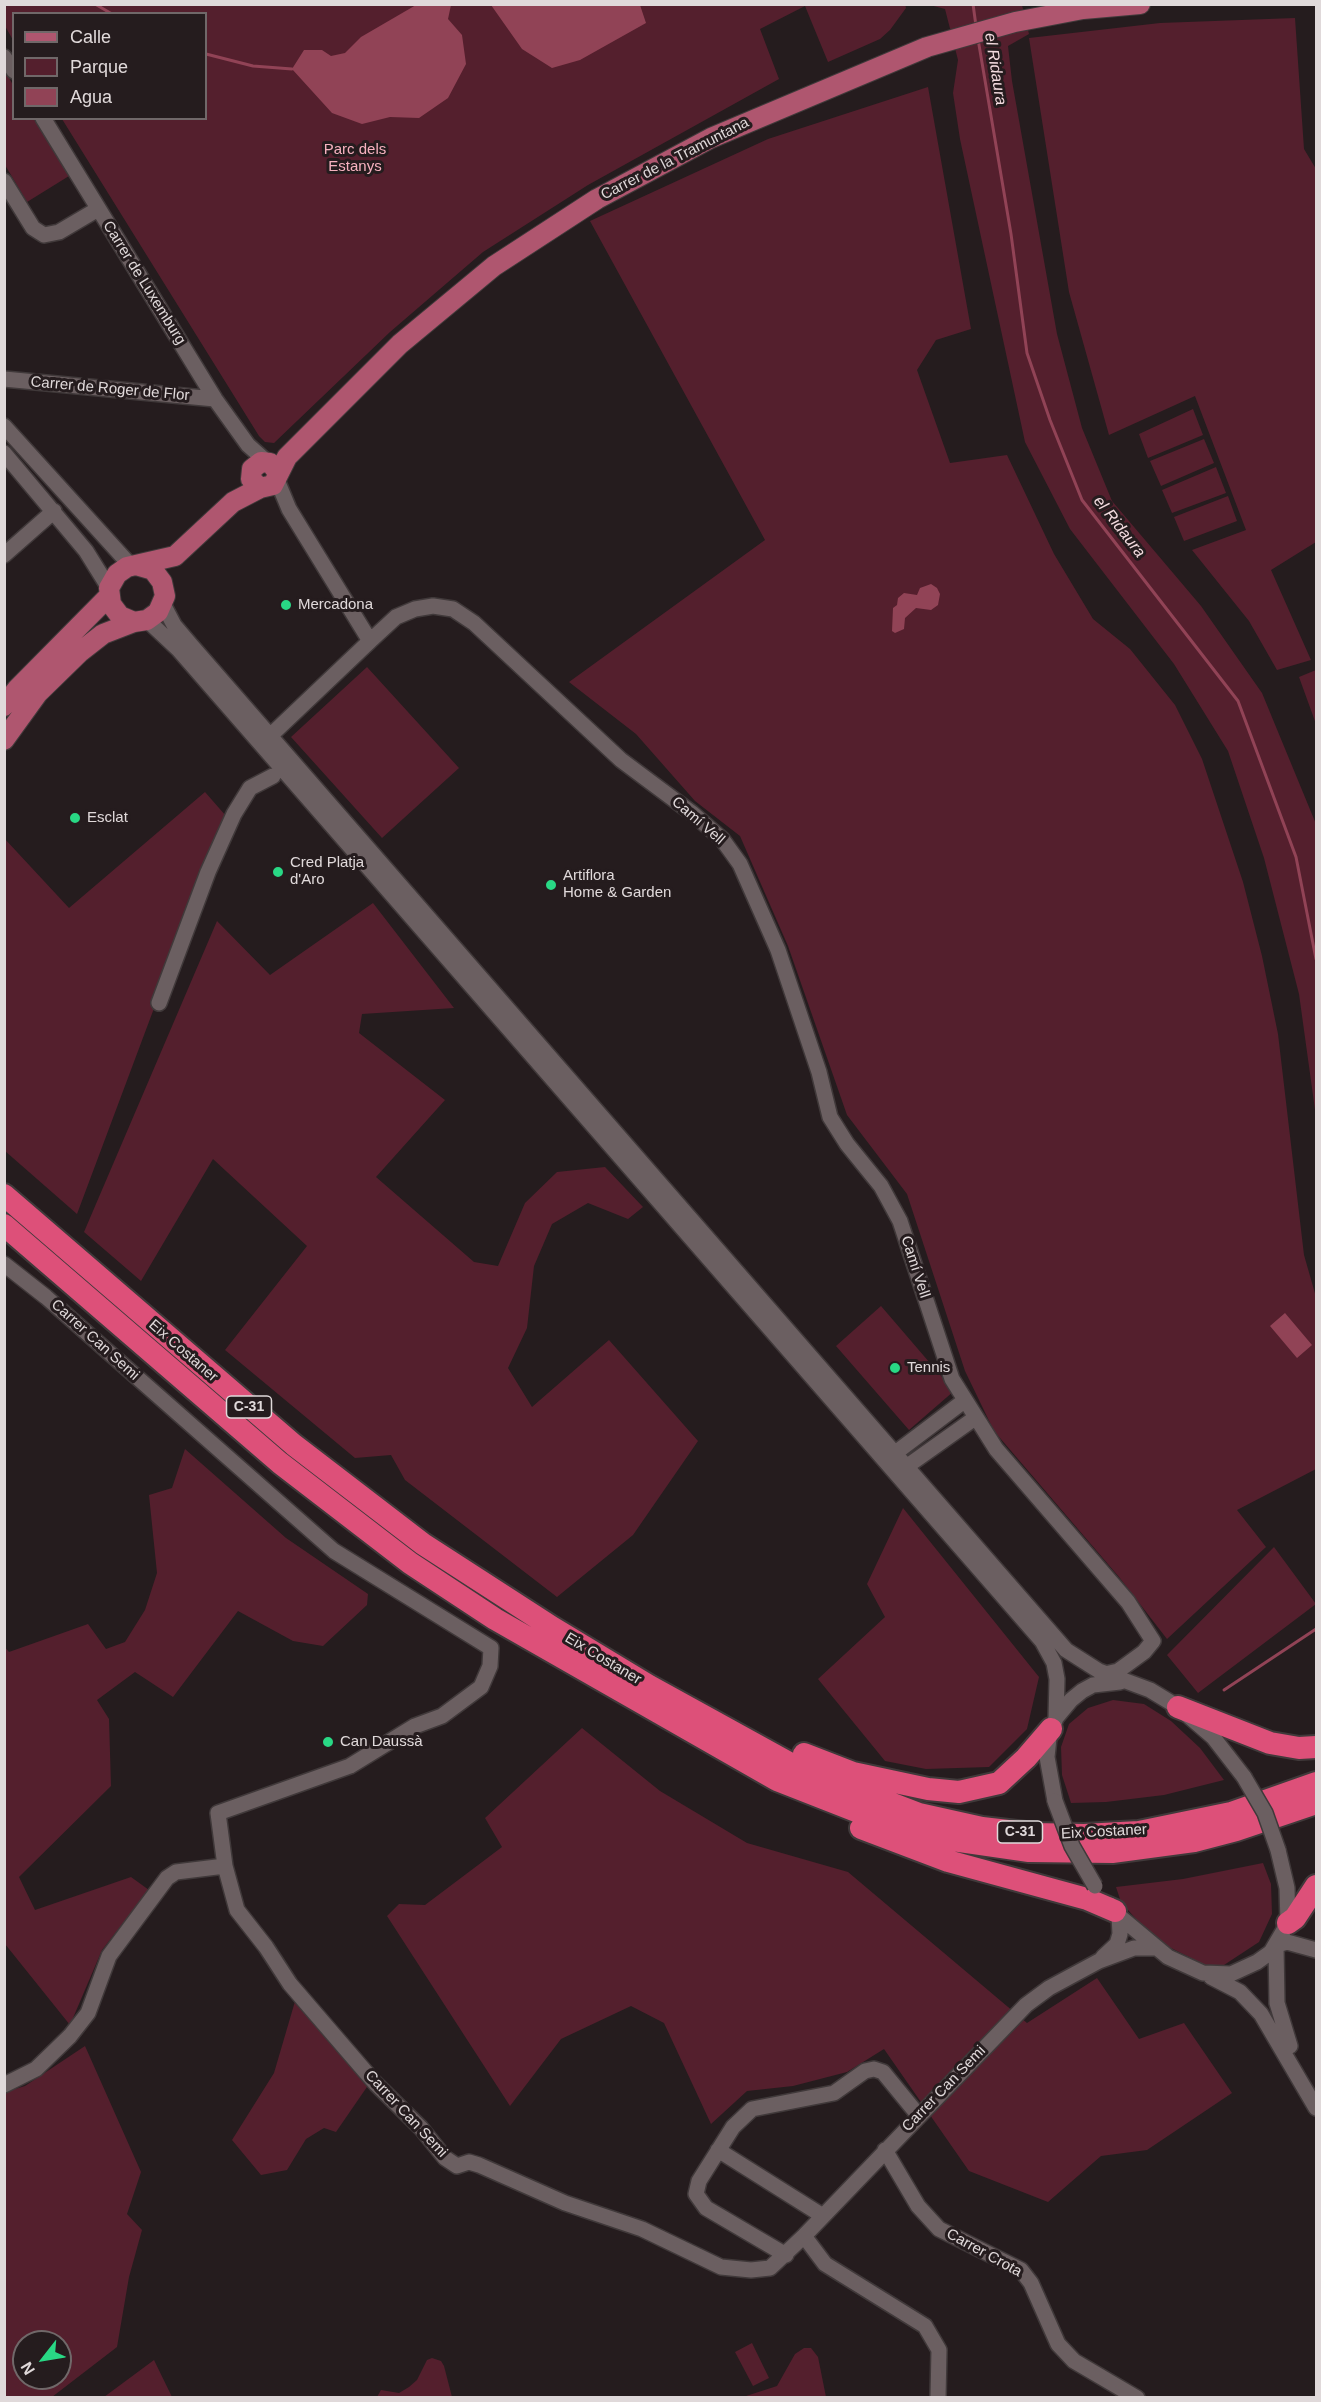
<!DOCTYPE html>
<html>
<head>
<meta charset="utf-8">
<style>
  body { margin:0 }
  #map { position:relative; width:1321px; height:2402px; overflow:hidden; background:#251c1e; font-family:Arial,sans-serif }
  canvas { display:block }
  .frame { position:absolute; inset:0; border:6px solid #e0d9da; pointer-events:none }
  .legend { position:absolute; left:12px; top:12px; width:195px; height:108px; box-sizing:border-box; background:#251c1e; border:2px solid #706869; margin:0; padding:8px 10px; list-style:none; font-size:18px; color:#e0d9da }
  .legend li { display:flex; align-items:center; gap:12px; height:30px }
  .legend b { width:30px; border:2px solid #706869 }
  .north { position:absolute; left:12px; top:2330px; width:60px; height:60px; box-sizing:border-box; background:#251c1e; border:2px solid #706869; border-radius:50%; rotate:239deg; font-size:16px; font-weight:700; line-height:24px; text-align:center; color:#e0d9da }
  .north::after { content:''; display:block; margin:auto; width:21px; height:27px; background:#29d885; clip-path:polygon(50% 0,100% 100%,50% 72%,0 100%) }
</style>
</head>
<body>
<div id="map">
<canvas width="1321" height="2402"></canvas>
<div class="frame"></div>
<ul class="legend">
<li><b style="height:8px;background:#af566f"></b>Calle</li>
<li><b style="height:16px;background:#541f2d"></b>Parque</li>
<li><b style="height:16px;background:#914356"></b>Agua</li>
</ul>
<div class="north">N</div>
</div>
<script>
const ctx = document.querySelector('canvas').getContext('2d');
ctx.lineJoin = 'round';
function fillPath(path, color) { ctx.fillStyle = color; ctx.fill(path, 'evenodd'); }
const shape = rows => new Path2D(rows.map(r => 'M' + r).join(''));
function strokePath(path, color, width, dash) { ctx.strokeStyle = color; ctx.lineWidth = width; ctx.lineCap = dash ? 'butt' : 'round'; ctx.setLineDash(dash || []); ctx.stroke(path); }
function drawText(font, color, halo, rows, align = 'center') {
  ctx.font = font + ' Arial,sans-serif'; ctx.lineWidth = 6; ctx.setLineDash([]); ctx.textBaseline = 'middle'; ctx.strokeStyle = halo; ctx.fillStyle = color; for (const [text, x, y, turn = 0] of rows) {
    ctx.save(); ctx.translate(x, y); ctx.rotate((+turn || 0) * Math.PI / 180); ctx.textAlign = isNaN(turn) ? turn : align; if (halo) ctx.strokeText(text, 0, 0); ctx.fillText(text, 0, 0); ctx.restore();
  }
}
const green = shape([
  [5,4,905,4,906,8,890,30,880,39,828,62,805,6,760,29,779,79,588,185,483,252,390,332,274,443,265,442,259,436,62,119,206,118,206,14,14,14,13,40,5,26],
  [930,5,1022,5,1029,34,1008,46,1012,81,1057,334,1082,428,1112,501,1201,606,1262,693,1316,824,1316,1117,1299,994,1264,858,1228,751,1174,664,1070,529,1025,442,960,139,953,93,958,60,945,9],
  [1295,18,1304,149,1316,169,1316,542,1271,570,1311,660,1277,670,1249,621,1192,550,1246,530,1195,396,1109,435,1069,292,1029,38,1160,23],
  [5,71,13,85,14,118,34,119,69,176,27,202,5,165],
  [928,87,971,329,936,340,917,370,950,463,1007,455,1054,554,1093,619,1130,649,1175,705,1202,759,1243,882,1262,956,1278,1034,1304,1255,1316,1297,1316,1469,1237,1510,1266,1547,1167,1639,1119,1577,994,1431,965,1371,907,1194,847,1115,788,946,740,836,695,801,636,734,569,682,765,540,590,221,768,139],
  [1193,409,1203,435,1148,458,1139,434],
  [1204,439,1214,463,1161,486,1150,461],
  [1216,467,1226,493,1172,513,1162,490],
  [1228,496,1237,521,1184,541,1174,517],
  [367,667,459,768,382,838,291,737],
  [1316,670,1316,724,1299,677],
  [205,792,226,816,77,1214,5,1151,4,838,69,908],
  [373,903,454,1008,362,1014,359,1033,445,1100,376,1177,474,1262,498,1266,525,1203,557,1172,605,1167,643,1207,628,1219,588,1203,552,1224,534,1266,527,1328,508,1368,532,1407,609,1340,698,1441,633,1535,557,1597,405,1480,391,1455,355,1458,225,1350,307,1246,213,1159,141,1281,84,1232,217,921,270,975],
  [881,1306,954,1391,909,1430,836,1346],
  [185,1449,286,1538,368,1594,367,1605,323,1646,293,1641,238,1611,173,1697,135,1672,97,1700,109,1719,111,1786,19,1877,35,1910,131,1877,149,1890,102,1950,70,2025,5,1944,4,1646,9,1652,88,1624,106,1649,125,1642,145,1610,157,1573,149,1495,172,1488],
  [903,1508,1039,1677,1027,1729,989,1767,926,1769,885,1761,818,1679,885,1617,867,1584],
  [1274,1547,1316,1604,1198,1693,1167,1655],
  [1113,1700,1144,1704,1171,1721,1200,1748,1224,1780,1164,1795,1106,1802,1071,1803,1062,1775,1061,1747,1069,1724,1088,1708],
  [582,1728,660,1791,747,1843,848,1872,1027,2023,1097,1978,1139,2039,1184,2023,1232,2093,1147,2150,1101,2156,1048,2202,969,2171,884,2049,847,2072,793,2086,747,2091,711,2124,664,2023,631,2006,561,2039,510,2106,387,1916,399,1904,425,1905,502,1847,485,1818],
  [1263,1863,1271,1884,1272,1914,1259,1942,1224,1965,1205,1965,1167,1946,1144,1928,1121,1902,1116,1887,1183,1879],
  [296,1998,369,2084,336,2132,324,2128,306,2139,287,2170,261,2175,232,2140,274,2073],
  [85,2046,141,2172,127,2214,142,2230,129,2277,117,2347,52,2397,7,2397,5,2394,5,2092,25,2086],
  [24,2342,60,2342,60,2378,24,2378],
  [752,2343,769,2378,753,2386,735,2352],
  [804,2348,811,2348,818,2357,826,2397,743,2397,777,2386,795,2354],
  [432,2358,441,2361,444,2366,452,2397,377,2397,381,2390,399,2393,409,2387,417,2380,427,2360],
  [154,2360,172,2397,104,2397]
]);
const water = shape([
  [416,5,451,5,448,19,462,35,466,64,448,98,419,118,390,117,362,124,332,113,292,69,304,50,322,50,331,56,345,53,361,37],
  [491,5,640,5,646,23,580,60,552,68,522,49],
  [931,584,937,588,940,594,938,605,931,610,916,608,905,618,904,629,895,633,892,631,893,608,897,605,898,598,904,593,917,595,920,588],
  [1285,1313,1312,1345,1297,1358,1270,1326]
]);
const stream = shape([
  [95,4,112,14],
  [973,4,976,26],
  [978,39,1011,234,1027,353,1050,420,1082,500,1238,701,1296,857,1316,959],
  [206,54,253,66,292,69],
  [1224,1690,1316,1629]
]);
const minor = shape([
  [4,57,14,71],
  [43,118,215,399,248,445,267,462],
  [4,181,33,228,44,235,59,232,98,209],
  [4,379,215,399],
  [4,426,131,566],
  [4,453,86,551,109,588],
  [277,480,289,509,370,641,396,617,415,609,433,606,453,609,474,623,621,760,692,813,722,839,740,864,778,950,819,1072,830,1117,847,1144,881,1186,900,1221,952,1379,996,1449,1128,1602,1153,1641,1144,1652,1118,1671,1105,1674],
  [4,555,54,511],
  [163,604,174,625,191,645,1066,1650,1099,1671,1150,1690,1178,1707,1213,1737,1244,1777],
  [147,620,179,650,1042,1641,1054,1663,1057,1679,1056,1718,1049,1738,1047,1757,1055,1801],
  [270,736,370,641],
  [159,1003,208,872,234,814,250,788,273,776],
  [4,1264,46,1297,334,1551,491,1648,490,1666,481,1687,442,1716,415,1726,350,1766,218,1813,225,1866,237,1910,266,1947,290,1984,376,2084,421,2128,445,2158,457,2166,469,2162,479,2165,565,2203,642,2229,721,2267,751,2270,770,2268,804,2236,1026,2005,1049,1988,1099,1961,1134,1948,1156,1948],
  [894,1454,964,1401],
  [906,1467,975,1418],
  [1056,1718,1071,1700,1082,1691,1093,1685,1120,1682],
  [1110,1905,1119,1916,1168,1957,1203,1973,1231,1974,1257,1962,1271,1952,1288,1923,1287,1888,1278,1850],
  [1277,1945,1287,1942,1316,1950],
  [1276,1946,1277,2003,1290,2046],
  [1103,1957,1117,1944,1120,1934,1119,1916],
  [1211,1977,1240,1992,1261,2014,1316,2108],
  [4,2085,36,2069,70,2036,88,2013,109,1956,167,1878,176,1872,225,1866],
  [718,2150,823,2216],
  [885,2150,918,2206,939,2229,1021,2270,1031,2283,1058,2344,1074,2361,1137,2398],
  [804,2236,825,2264,925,2326,939,2350,938,2398],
  [786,2255,706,2208,696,2194,699,2181,733,2127,752,2109,834,2093,865,2071,874,2069,883,2072,919,2116]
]);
const major = shape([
  [278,472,270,463,261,462,252,469,251,479,260,488,273,485,287,457,400,344,494,266,597,199,711,138,927,47,1015,22,1083,9,1140,4],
  [134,622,120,616,111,604,109,588,117,574,127,567,175,556,233,502,260,488],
  [4,706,17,689,109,596],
  [4,740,38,693,80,652,103,634,134,622,147,620,158,612,165,596,162,582,153,570,139,566]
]);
const highway = shape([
  [4,1195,294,1445,423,1544,553,1628,649,1686,796,1767,919,1814,982,1828,1034,1834,1084,1835,1139,1832,1231,1813,1316,1783],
  [4,1225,280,1463,410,1563,495,1619,777,1780,874,1818,939,1838,1029,1851,1112,1852,1194,1841,1236,1830,1316,1803],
  [1178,1707,1270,1743,1299,1748,1316,1747],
  [804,1754,853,1773,928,1789,959,1792,999,1783,1026,1758,1051,1729],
  [861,1828,948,1861,1087,1899,1115,1911],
  [1288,1923,1295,1918,1316,1886]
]);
const minorBridge = shape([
  [1244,1777,1265,1813,1278,1850],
  [1055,1801,1072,1846,1095,1886]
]);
const markers = [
  [286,605,6,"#29d885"],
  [75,818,6,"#29d885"],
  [278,872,6,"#29d885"],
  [551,885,6,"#29d885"],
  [895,1368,6,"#29d885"],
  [328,1742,6,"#29d885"]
];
const shields = [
  [249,1407,45],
  [1020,1832,45]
];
const shieldNames = [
  ["C-31",249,1407],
  ["C-31",1020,1832]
];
const parkNames = [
  ["Parc dels",355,150],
  ["Estanys",355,167]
];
const streetNames = [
  ["Carrer de la Tramuntana",675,159,-27],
  ["Carrer de Luxemburg",144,283,58],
  ["Carrer de Roger de Flor",110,389,5],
  ["Camí Vell",698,821,41],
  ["Camí Vell",915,1267,72],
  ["Carrer Can Semi",95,1340,42],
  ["Eix Costaner",183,1351,41],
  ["Eix Costaner",603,1659,31],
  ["Eix Costaner",1104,1832,-3],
  ["Carrer Can Semi",944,2089,-46],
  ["Carrer Can Semi",406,2114,47],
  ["Carrer Crota",984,2253,29]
];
const poiNames = [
  ["Mercadona",298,605],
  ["Esclat",87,818],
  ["Cred Platja",290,863],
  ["d'Aro",290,880],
  ["Artiflora",563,876],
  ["Home & Garden",563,893],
  ["Tennis",907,1368],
  ["Can Daussà",340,1742]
];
const waterNames = [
  ["el Ridaura",995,69,81],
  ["el Ridaura",1119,527,52]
];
fillPath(green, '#541f2d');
fillPath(water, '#914356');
strokePath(stream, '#914356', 3);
strokePath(minor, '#40393a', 18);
strokePath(major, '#40393a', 22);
strokePath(highway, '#40393a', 26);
strokePath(minor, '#6b5f61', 15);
strokePath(major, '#af566f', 20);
strokePath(highway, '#dd5079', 22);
strokePath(minorBridge, '#40393a', 18, []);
strokePath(minorBridge, '#6b5f61', 15);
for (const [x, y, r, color] of markers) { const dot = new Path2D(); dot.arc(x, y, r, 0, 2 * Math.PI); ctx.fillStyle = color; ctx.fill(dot); strokePath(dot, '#251c1e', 2); }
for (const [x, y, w] of shields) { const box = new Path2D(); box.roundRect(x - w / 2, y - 11, w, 22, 4.5); ctx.fillStyle = '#251c1e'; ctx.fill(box); strokePath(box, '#e0d9da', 1.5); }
drawText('bold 14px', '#e0d9da', null, shieldNames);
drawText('15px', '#f6b1bf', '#251c1e', parkNames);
drawText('15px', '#e0d9da', '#251c1e', streetNames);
drawText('15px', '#e0d9da', '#251c1e', poiNames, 'left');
drawText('italic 16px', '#f3dbdf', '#251c1e', waterNames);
</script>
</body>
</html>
